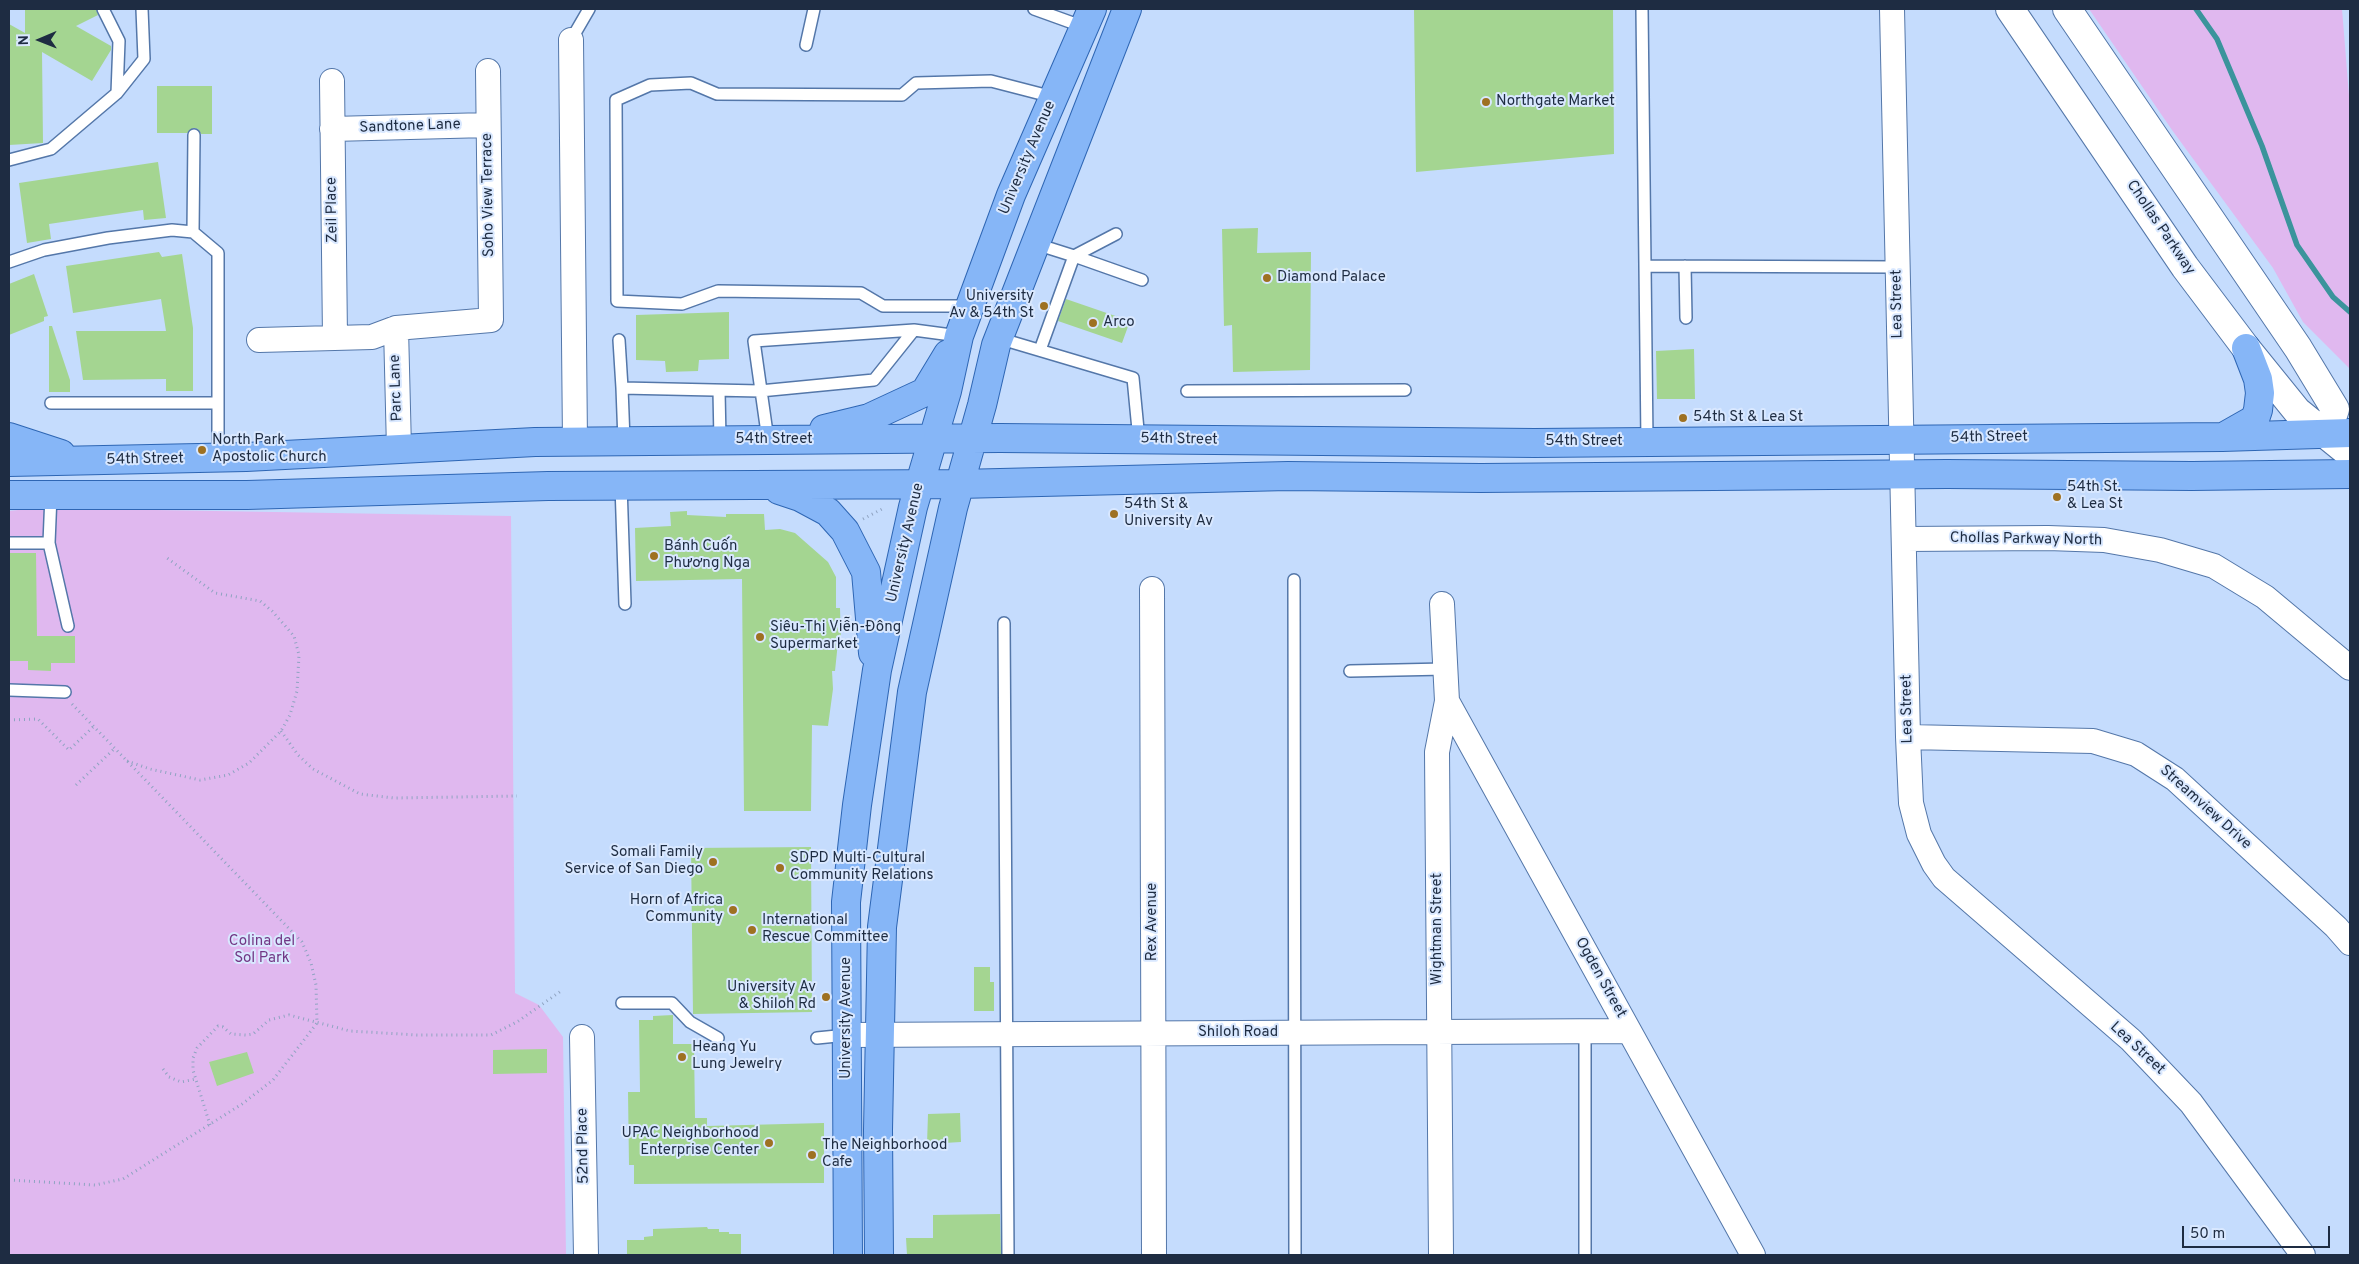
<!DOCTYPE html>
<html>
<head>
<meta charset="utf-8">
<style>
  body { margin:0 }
  #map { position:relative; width:2359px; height:1264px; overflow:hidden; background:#c5dcfd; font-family:Overpass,sans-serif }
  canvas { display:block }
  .frame { position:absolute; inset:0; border:10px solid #1e2c42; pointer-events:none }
  .north { position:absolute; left:15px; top:15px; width:50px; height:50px; -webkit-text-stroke:4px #d9e8ff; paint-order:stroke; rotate:269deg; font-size:14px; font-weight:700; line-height:20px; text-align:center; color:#1e2c42 }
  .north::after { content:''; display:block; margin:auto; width:18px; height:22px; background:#1e2c42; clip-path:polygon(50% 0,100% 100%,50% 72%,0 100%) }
  .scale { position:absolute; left:2182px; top:1226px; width:148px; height:22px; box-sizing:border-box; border:2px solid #1e2c42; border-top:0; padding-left:6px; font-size:15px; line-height:18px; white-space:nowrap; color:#1e2c42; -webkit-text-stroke:4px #d9e8ff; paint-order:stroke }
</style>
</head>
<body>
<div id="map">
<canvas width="2359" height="1264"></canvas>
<div class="frame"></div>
<div class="north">N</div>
<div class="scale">50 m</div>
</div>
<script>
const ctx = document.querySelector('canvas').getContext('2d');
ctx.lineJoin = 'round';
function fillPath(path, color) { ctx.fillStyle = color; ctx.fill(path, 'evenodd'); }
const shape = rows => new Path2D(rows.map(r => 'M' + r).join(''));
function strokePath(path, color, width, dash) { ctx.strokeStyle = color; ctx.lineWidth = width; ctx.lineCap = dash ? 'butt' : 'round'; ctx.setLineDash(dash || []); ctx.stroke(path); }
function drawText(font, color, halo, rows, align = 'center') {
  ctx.font = font + ' Overpass,sans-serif'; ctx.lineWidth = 4; ctx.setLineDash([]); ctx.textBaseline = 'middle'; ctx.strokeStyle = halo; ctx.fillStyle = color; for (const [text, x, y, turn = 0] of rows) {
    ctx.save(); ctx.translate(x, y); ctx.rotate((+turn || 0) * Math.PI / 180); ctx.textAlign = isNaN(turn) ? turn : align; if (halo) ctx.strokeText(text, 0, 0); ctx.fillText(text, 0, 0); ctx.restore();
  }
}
const green = shape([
  [2089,9,2342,9,2350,108,2350,369,2303,322,2273,268,2172,130],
  [37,508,511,516,515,993,539,1005,563,1037,566,1255,9,1255,9,511]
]);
const stream = shape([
  [2196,9,2217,39,2262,146,2297,245,2333,297,2350,312]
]);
const building = shape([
  [25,9,96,9,98,15,76,26,111,46,111,50,92,81,42,52,43,143,9,145,9,24,25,33],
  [1414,9,1613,9,1614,154,1416,172],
  [157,86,212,86,212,134,201,134,198,129,194,128,187,133,157,133],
  [158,162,166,218,144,220,143,210,49,224,51,239,27,243,19,183],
  [1258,228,1257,253,1311,252,1310,370,1233,372,1232,325,1224,326,1222,229],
  [159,252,162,257,182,254,193,328,193,391,166,391,166,379,83,380,76,331,166,331,161,299,73,313,66,266],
  [34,274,48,316,44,317,44,321,9,335,9,284],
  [1066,299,1130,321,1122,343,1058,321],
  [729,312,729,359,699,360,698,371,666,372,665,361,636,360,636,315],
  [49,326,52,326,70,380,70,392,49,392],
  [1694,349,1695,399,1657,399,1656,351],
  [687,511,687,515,726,517,726,514,764,514,765,530,780,529,795,533,828,562,836,577,836,608,840,608,841,642,838,642,835,671,832,671,833,689,828,726,812,725,811,811,744,811,742,579,636,581,635,528,671,526,670,512],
  [9,553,36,553,37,636,75,636,75,663,51,663,51,671,28,670,28,661,9,661],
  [811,847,812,1012,693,1014,691,848],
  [974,967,990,967,990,982,994,982,994,1011,974,1011],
  [673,1015,673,1044,694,1044,695,1118,707,1118,707,1126,824,1123,824,1183,634,1184,634,1165,629,1165,628,1092,640,1092,639,1020,653,1020,653,1016],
  [547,1049,547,1073,493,1074,493,1050],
  [247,1052,254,1073,217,1086,209,1062],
  [960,1113,961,1142,927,1144,928,1114],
  [1000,1214,1001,1255,907,1255,906,1238,933,1238,933,1215],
  [707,1227,708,1229,719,1229,719,1232,729,1232,729,1234,741,1234,741,1255,627,1255,627,1240,644,1240,644,1237,653,1236,653,1229]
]);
const path = shape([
  [863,519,884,508],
  [9,720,38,719,69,750,93,727],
  [281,731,298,755,313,769,360,794,394,798,517,796],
  [127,761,150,769,200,780,228,775,249,763,281,731,290,715,297,691,299,655,294,636,272,611,260,601,215,593,167,558],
  [76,785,114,749],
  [163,1069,169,1077,181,1082,196,1079],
  [210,1125,193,1070,193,1058,197,1048,218,1026,223,1027,231,1034,246,1035,253,1034,269,1020,289,1015,350,1031,417,1035,491,1035,517,1022,561,991],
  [9,1180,95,1185,123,1179,242,1104,273,1080,317,1023,316,985,311,963,302,942,72,704]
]);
const lane = shape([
  [103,9,119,41,117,93],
  [1034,9,1084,27],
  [1642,9,1645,266],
  [571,40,589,9],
  [806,45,814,9],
  [9,160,51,149,117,93,144,59,142,9],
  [193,232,194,135],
  [1116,234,1074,256,1142,280],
  [1036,244,1074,256,1040,350],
  [9,262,44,250,108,238,172,230,193,232,218,253,218,458],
  [1685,266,1686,318],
  [970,306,883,306,861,293,718,291,682,304,617,301,616,100,650,85,691,83,717,94,902,95,916,83,991,81,1053,97],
  [998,338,1133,378,1139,440],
  [619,340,622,388],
  [719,391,720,440],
  [1187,391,1405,390],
  [51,403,217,403],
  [768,440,754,341,914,330],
  [624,441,622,388,760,391,874,380,914,330,959,336],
  [1647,442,1645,266,1897,267],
  [621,485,625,604],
  [51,495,49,543,68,626],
  [9,543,49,543],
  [1294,580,1295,1255],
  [1004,623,1008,1255],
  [1350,671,1445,669],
  [9,690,65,692],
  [622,1003,672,1003,690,1022,718,1038],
  [1585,1031,1585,1255],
  [817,1038,847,1035]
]);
const street = shape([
  [1892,9,1908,737,1911,803,1919,834,1934,864,1944,878,2131,1040,2191,1103,2303,1255],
  [571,40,575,442],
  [332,81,335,338],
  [332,129,488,125],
  [396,328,399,449],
  [259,340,372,337,396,328,491,320,488,71],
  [1905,539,2048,538,2104,540,2160,550,2214,566,2265,597,2350,668],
  [1152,589,1154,1255],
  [1447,701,1753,1255],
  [1908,737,2093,741,2136,754,2175,779,2336,927,2350,943],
  [847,1035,1629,1031],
  [582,1037,586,1255],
  [1441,1255,1437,752,1447,701,1442,604]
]);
const secondary = shape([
  [2010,9,2185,267,2246,348,2297,411,2350,454],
  [2067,9,2298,348,2335,409,2327,434]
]);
const primary = shape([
  [824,429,869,418,925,392,948,354],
  [2225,436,2255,419,2258,410,2260,393,2258,379,2246,348],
  [9,437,61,454],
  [9,462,246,457,535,442,1000,438,1535,443,2222,437,2350,433],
  [779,490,800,497,828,512,845,531,866,572,873,653],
  [9,495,247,495,548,486,959,484,1288,476,1481,478,1947,474,2192,476,2350,474],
  [848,1255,846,902,857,805,877,670,913,507,947,391,959,336,1011,195,1092,9],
  [879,1255,878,1130,882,927,912,692,953,508,982,405,996,345,1127,9]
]);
const markers = [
  [1486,102,5,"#9e7122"],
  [1267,278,5,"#9e7122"],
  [1044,306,5,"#9e7122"],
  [1093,323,5,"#9e7122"],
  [1683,418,5,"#9e7122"],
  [202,450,5,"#9e7122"],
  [2057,497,5,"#9e7122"],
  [1114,514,5,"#9e7122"],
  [654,556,5,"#9e7122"],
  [760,637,5,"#9e7122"],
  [713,862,5,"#9e7122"],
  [780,868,5,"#9e7122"],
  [733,910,5,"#9e7122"],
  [752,930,5,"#9e7122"],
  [826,997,5,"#9e7122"],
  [682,1057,5,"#9e7122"],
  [769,1143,5,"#9e7122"],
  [812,1155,5,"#9e7122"]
];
const poiNames = [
  ["Northgate Market",1496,102],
  ["Diamond Palace",1277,278],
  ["University",1034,297,"right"],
  ["Av & 54th St",1034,314,"right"],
  ["Arco",1103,323],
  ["54th St & Lea St",1693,418],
  ["North Park",212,441],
  ["Apostolic Church",212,458],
  ["54th St.",2067,488],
  ["& Lea St",2067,505],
  ["54th St &",1124,505],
  ["University Av",1124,522],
  ["Bánh Cuốn",664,547],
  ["Phương Nga",664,564],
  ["Siêu-Thị Viễn-Đông",770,628],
  ["Supermarket",770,645],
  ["Somali Family",703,853,"right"],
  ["Service of San Diego",703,870,"right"],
  ["SDPD Multi-Cultural",790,859],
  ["Community Relations",790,876],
  ["Horn of Africa",723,901,"right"],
  ["Community",723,918,"right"],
  ["International",762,921],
  ["Rescue Committee",762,938],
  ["University Av",816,988,"right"],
  ["& Shiloh Rd",816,1005,"right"],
  ["Heang Yu",692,1048],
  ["Lung Jewelry",692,1065],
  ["UPAC Neighborhood",759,1134,"right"],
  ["Enterprise Center",759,1151,"right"],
  ["The Neighborhood",822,1146],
  ["Cafe",822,1163]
];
const streetNames = [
  ["Sandtone Lane",410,127,-2],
  ["University Avenue",1028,158,-67],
  ["Soho View Terrace",489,195,-91],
  ["Zeil Place",333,210,-91],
  ["Chollas Parkway",2160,228,56],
  ["Lea Street",1898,304,-91],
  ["Parc Lane",397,388,-92],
  ["54th Street",1989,438,-1],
  ["54th Street",774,440],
  ["54th Street",1179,440,1],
  ["54th Street",1584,442],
  ["54th Street",145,460,-1],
  ["Chollas Parkway North",2026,540,1],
  ["University Avenue",906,543,-77],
  ["Lea Street",1908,709,-91],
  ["Streamview Drive",2205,808,42],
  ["Rex Avenue",1153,922,-90],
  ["Wightman Street",1438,929,-90],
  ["Ogden Street",1600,978,61],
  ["University Avenue",847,1018,-90],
  ["Shiloh Road",1238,1033],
  ["Lea Street",2137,1049,43],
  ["52nd Place",584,1146,-91]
];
const parkNames = [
  ["Colina del",262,942],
  ["Sol Park",262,959]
];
fillPath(green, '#e0b8ef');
strokePath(stream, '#3b949c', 5.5);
fillPath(building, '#a4d591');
strokePath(lane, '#5477a9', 14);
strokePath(street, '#5477a9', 26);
strokePath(secondary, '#5477a9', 30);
strokePath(primary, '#2e66b4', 30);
strokePath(path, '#8fa3c1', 3, [1, 4]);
strokePath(lane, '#fff', 11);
strokePath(street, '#fff', 24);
strokePath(secondary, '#fff', 28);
strokePath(primary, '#86b6f7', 28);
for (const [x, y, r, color] of markers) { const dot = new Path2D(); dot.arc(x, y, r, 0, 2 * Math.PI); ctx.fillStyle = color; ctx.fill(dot); strokePath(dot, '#d9e8ff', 2); }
drawText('15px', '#1e2c42', '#d9e8ff', poiNames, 'left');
drawText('15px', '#1e2c42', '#d9e8ff', streetNames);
drawText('15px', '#723785', '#d9e8ff', parkNames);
</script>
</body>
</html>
